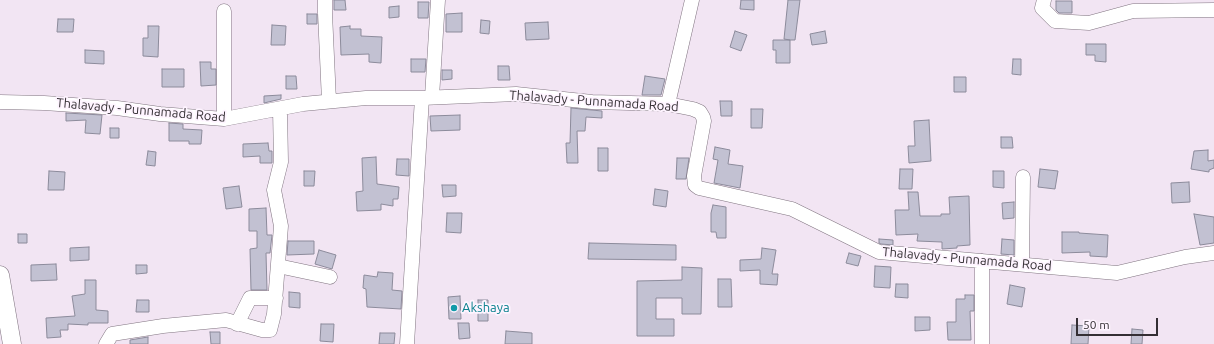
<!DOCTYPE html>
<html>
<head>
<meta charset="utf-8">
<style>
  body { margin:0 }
  #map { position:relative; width:1214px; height:344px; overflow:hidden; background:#f2e5f3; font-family:Ubuntu,sans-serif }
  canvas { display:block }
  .scale { position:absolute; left:1076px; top:318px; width:82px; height:18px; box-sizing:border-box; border:2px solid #342f34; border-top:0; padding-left:5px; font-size:12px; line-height:14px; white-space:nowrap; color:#342f34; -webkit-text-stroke:3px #fef4ff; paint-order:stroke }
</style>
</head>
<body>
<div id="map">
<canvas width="1214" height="344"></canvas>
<div class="scale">50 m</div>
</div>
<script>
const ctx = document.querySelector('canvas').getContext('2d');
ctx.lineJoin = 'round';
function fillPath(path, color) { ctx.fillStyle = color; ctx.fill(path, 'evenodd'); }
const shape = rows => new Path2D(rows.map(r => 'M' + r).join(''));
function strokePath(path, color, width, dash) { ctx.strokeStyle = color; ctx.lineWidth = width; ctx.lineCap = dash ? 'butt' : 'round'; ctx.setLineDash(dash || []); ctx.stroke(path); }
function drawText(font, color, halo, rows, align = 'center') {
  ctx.font = font + ' Ubuntu,sans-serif'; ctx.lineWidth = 3.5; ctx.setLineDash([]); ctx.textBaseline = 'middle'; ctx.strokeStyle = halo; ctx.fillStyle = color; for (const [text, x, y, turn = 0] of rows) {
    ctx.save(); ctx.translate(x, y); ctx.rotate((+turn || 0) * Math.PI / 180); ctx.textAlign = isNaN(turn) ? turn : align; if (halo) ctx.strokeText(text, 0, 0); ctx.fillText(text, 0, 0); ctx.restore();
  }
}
const building = shape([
  [334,0,345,0,346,10,334,10,334,0],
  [741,0,754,0,754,10,740,9,741,0],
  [788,0,800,0,795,40,790,40,790,63,776,63,776,50,773,50,773,40,790,40,784,39,788,0],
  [1056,1,1072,1,1072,13,1059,13,1056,10,1056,1],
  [418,2,429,2,428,18,418,18,418,2],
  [399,6,399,17,389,18,389,7,399,6],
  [462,13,462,32,446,32,446,14,462,13],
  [307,14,317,14,317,24,307,24,307,14],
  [58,19,74,19,73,32,57,32,58,19],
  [481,20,490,21,489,34,480,33,481,20],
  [548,22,549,39,526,40,525,23,548,22],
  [272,25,286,26,285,45,271,45,272,25],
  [148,26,159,26,158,57,143,56,143,38,148,38,148,26],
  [350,26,350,29,361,29,361,36,382,37,381,63,369,62,369,54,341,55,340,27,350,26],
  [735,31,747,35,741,51,730,47,735,31],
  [825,31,827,43,812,45,810,34,825,31],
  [1086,44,1106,44,1106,62,1095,61,1095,55,1086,55,1086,44],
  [85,50,104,51,104,64,85,63,85,50],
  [411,59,426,59,425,72,411,72,411,59],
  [1013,59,1021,59,1021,75,1012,74,1013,59],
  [200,62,211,62,211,69,216,69,216,85,201,86,200,62],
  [498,66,509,66,510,80,498,80,498,66],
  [162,69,184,69,184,87,162,87,162,69],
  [442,70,452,70,452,79,442,80,442,70],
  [286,76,296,76,297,89,286,89,286,76],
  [645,76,665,79,661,95,642,95,645,76],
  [954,77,966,77,966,92,954,92,954,77],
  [281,95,281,99,264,103,264,96,281,95],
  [720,101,732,101,732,116,721,116,720,101],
  [571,108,602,111,602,118,586,117,585,131,577,131,578,163,567,163,566,143,570,143,571,108],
  [751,109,763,109,762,128,751,128,751,109],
  [66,113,102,115,100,134,85,133,86,120,66,121,66,113],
  [460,115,460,130,431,131,430,116,460,115],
  [929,120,931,161,909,163,908,146,915,146,914,121,929,120],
  [169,123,183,124,183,129,202,130,201,144,189,144,189,141,169,141,169,123],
  [110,128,119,128,119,138,110,138,110,128],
  [1001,137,1012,137,1013,148,1001,148,1001,137],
  [268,143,269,151,272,151,272,163,260,163,260,156,243,157,243,144,268,143],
  [715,147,730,150,728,164,743,166,740,188,714,183,718,160,713,159,715,147],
  [598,148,608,148,608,171,598,171,598,148],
  [1208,150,1208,161,1214,160,1214,168,1209,170,1209,172,1191,169,1194,151,1208,150],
  [148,151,156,152,155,166,146,165,148,151],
  [376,157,377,184,399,187,398,199,393,199,393,206,381,204,381,210,357,211,356,192,363,191,362,158,376,157],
  [677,158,689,158,686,179,676,179,677,158],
  [397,159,409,159,409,176,396,175,397,159],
  [900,169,913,169,912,189,899,189,900,169],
  [1040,169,1058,171,1055,189,1038,187,1040,169],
  [49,171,65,172,64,190,48,190,49,171],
  [304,171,315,171,314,186,304,186,304,171],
  [993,171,1004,171,1004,188,993,187,993,171],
  [1189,182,1190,202,1172,203,1171,183,1189,182],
  [442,185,456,185,456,196,443,197,442,185],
  [239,186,242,207,226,209,223,188,239,186],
  [655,189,668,191,666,207,653,205,655,189],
  [908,192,918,192,920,216,941,216,941,214,950,214,949,197,969,196,970,245,957,246,957,248,942,249,942,242,917,241,918,234,896,235,895,210,909,210,908,192],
  [1014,202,1014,218,1003,219,1002,203,1014,202],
  [713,205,726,207,726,238,717,238,716,232,711,232,711,213,713,205],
  [266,208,267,235,272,235,270,253,266,253,267,290,251,290,250,249,257,248,257,231,249,231,249,209,266,208],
  [447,213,462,213,461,233,446,232,447,213],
  [1194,214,1214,217,1214,243,1200,245,1194,214],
  [1062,232,1079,232,1079,233,1108,235,1107,257,1090,256,1090,252,1062,253,1062,232],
  [18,234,27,234,27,243,18,243,18,234],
  [879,239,893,240,893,245,881,244,879,243,879,239],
  [1002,239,1014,240,1014,255,1001,254,1002,239],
  [288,241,314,241,314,254,287,255,288,241],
  [589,243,676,245,676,260,588,259,589,243],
  [89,247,89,260,70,261,70,248,89,247],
  [762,248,776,250,772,274,778,274,777,285,760,284,760,270,740,271,740,260,761,259,762,248],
  [319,250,336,255,332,269,315,264,319,250],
  [849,253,861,256,858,266,846,263,849,253],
  [56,264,57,280,31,281,31,265,56,264],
  [136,265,147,265,147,273,136,274,136,265],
  [875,266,891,267,890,288,874,287,875,266],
  [682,267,702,268,701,314,682,314,682,298,656,298,656,319,674,319,674,336,637,336,637,281,682,280,682,267],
  [378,272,393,273,392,290,402,291,401,309,367,307,366,289,363,288,364,275,377,277,378,272],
  [718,279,731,279,732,307,718,307,718,279],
  [85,280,96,280,96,310,108,311,108,323,88,323,88,325,68,324,68,330,60,330,61,337,47,338,46,318,75,316,72,296,85,294,85,280],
  [896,284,908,284,908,298,895,297,896,284],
  [1010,285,1025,288,1022,307,1007,304,1010,285],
  [289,292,300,293,300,308,289,307,289,292],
  [965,295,974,295,974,311,970,311,971,340,948,340,947,322,956,322,956,299,965,299,965,295],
  [460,296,461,319,449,319,448,297,460,296],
  [137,300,149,300,149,312,136,312,137,300],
  [478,300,488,300,488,321,478,321,478,300],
  [915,317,930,317,930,330,915,331,915,317],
  [458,323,469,323,470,338,459,339,458,323],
  [321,324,334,324,333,342,320,341,321,324],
  [1072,325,1089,326,1088,344,1071,344,1072,325],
  [1132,329,1143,330,1142,344,1131,344,1132,329],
  [506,331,532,333,532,344,505,344,506,331],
  [210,332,220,332,220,344,211,344,210,332],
  [380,333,395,333,394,344,379,344,380,333],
  [148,337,148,344,130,344,130,340,148,337]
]);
const minor = shape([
  [325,0,325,13,329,101],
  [1044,0,1042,8,1055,21,1089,23,1133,11,1214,10],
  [224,11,224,119],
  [432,97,438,0],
  [0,102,44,103,117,108,160,114,224,119,303,104,366,98,422,98,516,94,592,102,668,104,693,109,700,112,703,117,704,121,694,176,695,185,699,188,792,209,879,252,1117,273,1185,257,1214,253],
  [668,104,692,0],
  [982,261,982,344],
  [1022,264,1023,177],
  [278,266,330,277],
  [237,324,250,298,276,298],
  [106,344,112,334,163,326,226,320,262,330,270,330,274,314,281,226,274,190,281,162,280,109],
  [407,344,422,98]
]);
const major = shape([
  [0,275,12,344]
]);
const markers = [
  [454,308,4,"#0f9aa8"]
];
const streetNames = [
  ["Thalavady - Punnamada Road",594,101,4],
  ["Thalavady - Punnamada Road",141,110,5],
  ["Thalavady - Punnamada Road",967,259,5]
];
const cultureNames = [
  ["Akshaya",462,308]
];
fillPath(building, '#c2c1d2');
strokePath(building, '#8c8b9b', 1);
strokePath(minor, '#817581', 15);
strokePath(major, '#817581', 19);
strokePath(minor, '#fff', 14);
strokePath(major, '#fff', 18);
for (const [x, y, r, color] of markers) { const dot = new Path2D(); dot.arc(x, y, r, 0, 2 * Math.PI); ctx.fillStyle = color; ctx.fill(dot); strokePath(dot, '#fef4ff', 1.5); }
drawText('13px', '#342f34', '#fef4ff', streetNames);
drawText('13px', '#0d838f', '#fef4ff', cultureNames, 'left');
</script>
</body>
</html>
